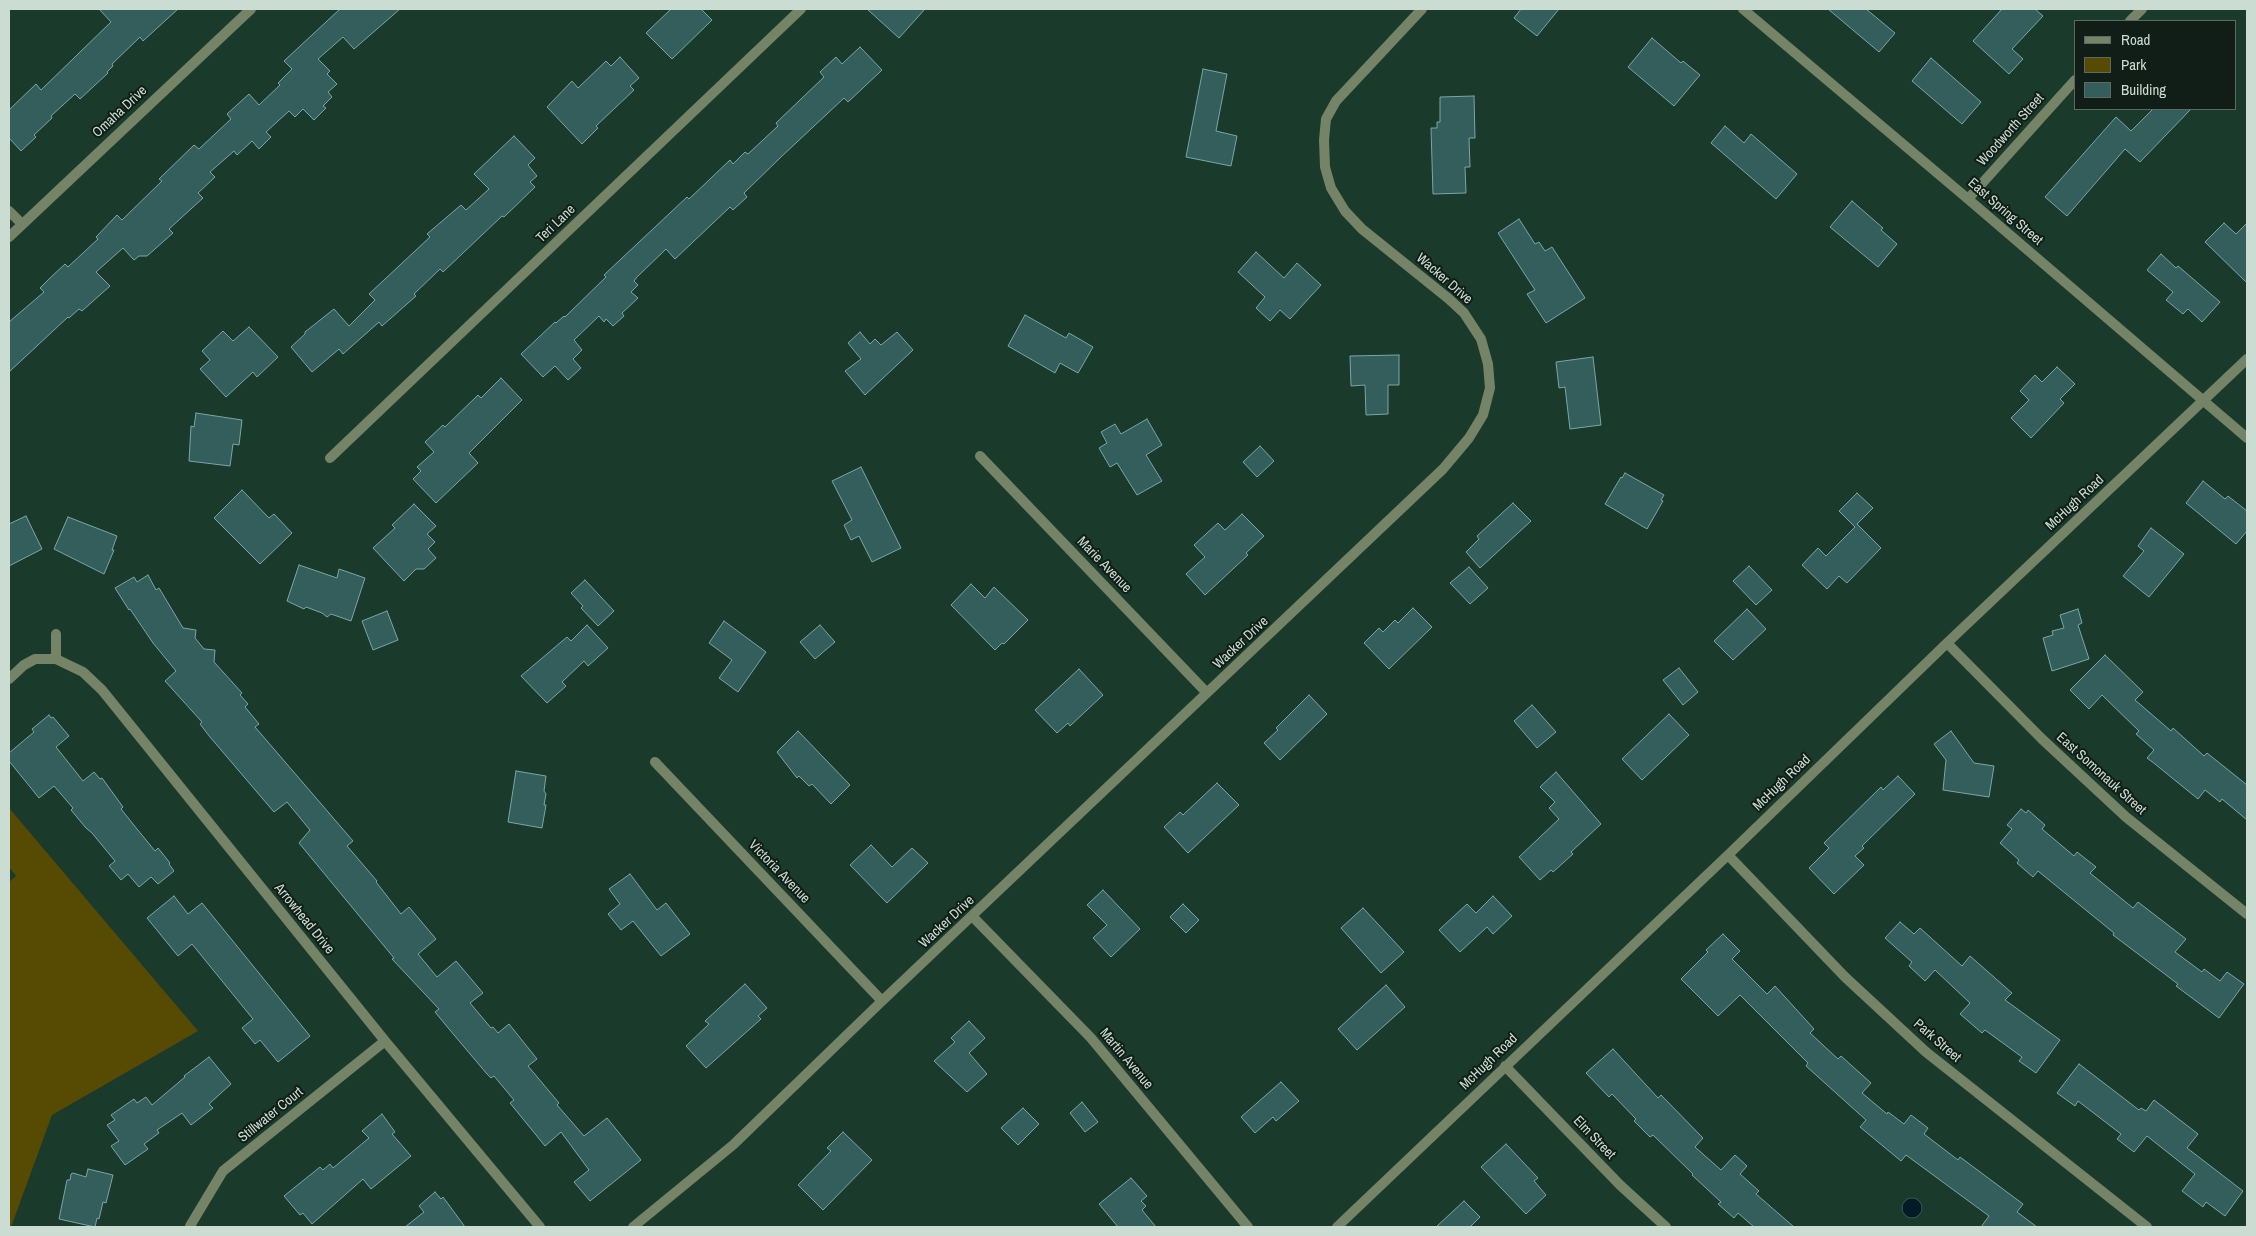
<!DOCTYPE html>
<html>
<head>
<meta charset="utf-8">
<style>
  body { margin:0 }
  #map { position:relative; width:2256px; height:1236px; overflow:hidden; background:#1a3b2b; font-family:"Archivo Narrow",sans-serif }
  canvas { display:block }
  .frame { position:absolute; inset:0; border:10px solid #cbddd3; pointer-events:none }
  .legend { position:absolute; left:2074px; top:20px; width:162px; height:90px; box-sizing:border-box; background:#101e17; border:1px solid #5b6a62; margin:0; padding:6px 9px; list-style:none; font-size:15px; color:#cbddd3 }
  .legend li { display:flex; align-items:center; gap:10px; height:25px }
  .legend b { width:25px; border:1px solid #5b6a62 }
</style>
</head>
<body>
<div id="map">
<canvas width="2256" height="1236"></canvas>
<div class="frame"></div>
<ul class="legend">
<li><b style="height:6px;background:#758466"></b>Road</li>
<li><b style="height:14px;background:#574b04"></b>Park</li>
<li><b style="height:14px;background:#335e5c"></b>Building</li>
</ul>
</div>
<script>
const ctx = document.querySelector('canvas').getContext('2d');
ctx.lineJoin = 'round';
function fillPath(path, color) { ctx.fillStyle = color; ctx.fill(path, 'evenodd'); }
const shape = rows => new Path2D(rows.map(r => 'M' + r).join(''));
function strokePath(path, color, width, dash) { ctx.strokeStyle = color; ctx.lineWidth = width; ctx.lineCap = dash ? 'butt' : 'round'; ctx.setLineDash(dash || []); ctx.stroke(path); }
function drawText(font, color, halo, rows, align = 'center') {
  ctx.font = font + ' "Archivo Narrow",sans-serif'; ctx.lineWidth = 4; ctx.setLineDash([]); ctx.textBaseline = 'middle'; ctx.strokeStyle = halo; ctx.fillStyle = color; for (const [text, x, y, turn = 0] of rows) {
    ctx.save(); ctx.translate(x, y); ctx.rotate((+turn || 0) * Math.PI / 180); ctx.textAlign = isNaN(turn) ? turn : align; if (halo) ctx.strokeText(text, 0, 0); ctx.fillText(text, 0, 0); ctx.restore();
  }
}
const green = shape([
  [9,808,198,1031,52,1115,11,1227,9,1227,9,882,16,876,9,867]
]);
const water = shape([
  '1902 1208a10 10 0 1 1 20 0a10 10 0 1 1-20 0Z'
]);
const building = shape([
  [99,9,178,9,143,41,140,37,112,64,113,66,107,72,108,73,80,99,75,94,51,116,52,118,34,135,36,137,21,151,9,138,9,110,36,84,41,90,111,22,99,9],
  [340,9,400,9,354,49,343,37,318,59,330,71,327,74,337,84,328,92,332,97,323,106,326,108,314,120,303,109,295,117,289,111,266,132,271,137,259,149,252,141,237,155,234,151,210,172,215,177,198,193,203,198,169,229,173,233,147,256,139,256,134,260,123,248,96,272,110,286,82,311,79,309,69,318,68,317,9,372,9,322,44,292,40,288,50,278,65,264,68,267,98,239,96,237,117,215,122,220,162,181,159,179,194,145,199,149,231,119,227,114,249,94,259,105,280,85,278,83,292,69,284,61,340,9],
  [671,9,701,9,712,20,672,59,646,33,671,9],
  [867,9,925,9,899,38,867,9],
  [1521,9,1559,9,1537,36,1514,18,1521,9],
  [1828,9,1866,9,1895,33,1879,52,1828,9],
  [2002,9,2035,9,2043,16,2012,49,2023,59,2009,74,1973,41,2002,9],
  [1652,38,1681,63,1683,61,1700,75,1674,106,1628,67,1652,38],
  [860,47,882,70,848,102,844,98,781,157,744,193,747,197,733,210,730,207,675,259,666,249,637,277,634,281,638,285,631,292,638,298,622,313,624,316,613,326,606,319,604,322,599,316,574,340,582,350,573,359,581,368,568,380,555,366,543,377,521,354,555,322,556,323,564,316,565,317,606,277,604,275,687,197,689,199,730,160,733,164,745,152,748,154,778,126,776,123,824,77,820,72,836,57,842,64,860,47],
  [620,57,639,78,630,86,634,90,596,126,598,128,582,144,547,107,572,81,578,88,606,61,611,66,620,57],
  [1931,58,1981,102,1962,124,1912,81,1931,58],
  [1203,69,1227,74,1216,131,1237,136,1231,166,1186,157,1203,69],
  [1474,96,1475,138,1469,138,1470,167,1465,167,1466,193,1433,194,1431,128,1437,128,1437,122,1440,122,1440,97,1474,96],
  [2153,109,2191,109,2140,162,2125,149,2067,216,2045,197,2116,117,2131,131,2153,109],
  [1725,126,1744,143,1751,134,1797,174,1776,199,1711,143,1725,126],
  [514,136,535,158,528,165,537,176,530,182,535,187,504,217,502,216,443,272,440,269,414,294,416,296,382,326,379,322,343,354,339,349,312,372,291,347,305,334,305,332,334,309,349,326,375,300,369,294,430,237,427,234,461,205,466,210,489,189,474,174,514,136],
  [1852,201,1883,228,1881,230,1897,244,1878,267,1830,227,1852,201],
  [1519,219,1535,244,1539,242,1545,251,1552,247,1585,298,1546,323,1527,294,1535,290,1498,233,1519,219],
  [2224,223,2236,234,2247,223,2247,283,2205,242,2224,223],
  [1256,252,1284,278,1297,263,1321,285,1290,319,1280,310,1270,321,1256,308,1265,297,1238,272,1256,252],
  [2161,254,2176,268,2178,266,2220,302,2202,322,2188,309,2183,314,2166,300,2173,292,2147,270,2161,254],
  [1025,315,1066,338,1069,333,1093,347,1078,373,1060,363,1055,373,1008,346,1025,315],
  [249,327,278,357,257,377,253,372,226,397,200,369,210,360,202,351,223,331,233,341,249,327],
  [860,332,870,344,875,339,881,345,897,332,913,350,865,395,845,371,861,359,848,343,860,332],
  [1399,355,1399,385,1388,385,1388,414,1366,415,1365,385,1351,386,1350,356,1399,355],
  [1593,357,1601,425,1570,429,1565,387,1559,388,1556,362,1593,357],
  [2057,367,2075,384,2060,399,2064,403,2031,438,2011,418,2029,400,2020,391,2035,375,2042,382,2057,367],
  [501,378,522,400,469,453,478,463,436,503,413,479,421,471,417,467,434,452,425,442,443,425,445,427,478,395,481,398,501,378],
  [196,413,242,420,239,445,233,444,230,466,189,461,191,426,194,427,196,413],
  [1147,419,1162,445,1146,455,1162,481,1137,495,1117,463,1110,467,1099,448,1107,443,1101,432,1115,424,1121,434,1147,419],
  [1260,446,1274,461,1257,477,1243,462,1260,446],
  [861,467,901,548,872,562,859,536,851,540,844,525,852,520,832,481,861,467],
  [1625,473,1664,495,1661,500,1663,501,1647,529,1605,504,1621,477,1622,478,1625,473],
  [2203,481,2225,499,2228,496,2247,511,2247,531,2236,544,2186,503,2203,481],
  [242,490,269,518,274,514,292,533,260,564,214,518,242,490],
  [1857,493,1873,508,1857,524,1881,548,1847,583,1839,576,1827,589,1802,565,1818,548,1826,556,1855,527,1839,511,1857,493],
  [1513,503,1531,521,1480,568,1466,552,1479,539,1477,536,1513,503],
  [414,504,436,526,427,534,435,542,428,549,436,558,424,569,416,569,404,581,373,548,395,528,392,525,414,504],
  [1242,514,1264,536,1246,553,1248,555,1205,595,1186,574,1205,557,1194,545,1218,523,1225,530,1242,514],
  [26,516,42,549,9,566,9,524,26,516],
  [68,517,117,536,112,550,114,550,104,574,54,549,68,517],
  [2151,528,2184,554,2149,597,2123,576,2144,551,2138,546,2151,528],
  [299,565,337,578,339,569,365,578,351,621,331,614,327,617,322,613,306,607,304,609,287,601,299,565],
  [1749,566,1772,590,1756,605,1733,581,1749,566],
  [1469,567,1488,588,1470,604,1450,583,1469,567],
  [148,575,156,590,159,588,183,628,196,630,195,638,204,649,215,650,214,662,242,693,240,695,248,704,245,707,259,724,255,727,353,841,347,846,377,881,376,882,401,914,409,907,436,939,418,954,437,977,456,961,483,993,470,1003,491,1028,493,1027,498,1033,509,1024,537,1059,528,1066,559,1103,557,1105,584,1136,607,1118,641,1160,590,1201,574,1182,589,1170,561,1132,545,1146,510,1103,514,1100,494,1076,491,1078,487,1074,449,1029,435,1012,439,1009,392,959,394,958,299,843,310,830,287,802,274,812,210,737,200,724,202,722,165,681,176,671,153,643,130,609,129,610,115,588,134,577,137,582,148,575],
  [585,580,614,611,598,626,581,608,583,606,571,593,585,580],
  [971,584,985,598,994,587,1028,620,1004,644,1002,643,995,650,951,605,971,584],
  [1413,608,1432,627,1389,669,1364,643,1379,628,1383,632,1395,620,1398,623,1413,608],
  [1747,609,1766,629,1733,660,1714,641,1747,609],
  [2078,609,2082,623,2078,625,2089,659,2052,671,2043,638,2053,635,2052,631,2064,628,2060,615,2078,609],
  [387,611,398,640,373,650,362,621,387,611],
  [724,621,766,652,738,692,719,678,732,660,709,643,724,621],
  [587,625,608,648,588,666,584,661,562,682,566,686,547,703,521,676,567,637,571,641,587,625],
  [820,625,835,642,815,659,800,642,820,625],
  [2105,655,2143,692,2135,700,2171,731,2173,728,2204,756,2207,753,2247,785,2247,820,2222,799,2220,802,2205,790,2198,799,2155,764,2147,758,2154,750,2136,734,2139,731,2102,695,2089,709,2070,690,2105,655],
  [1679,668,1698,692,1683,705,1663,680,1679,668],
  [1079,669,1103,695,1070,726,1068,723,1057,733,1035,710,1079,669],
  [1309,695,1327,714,1280,760,1264,743,1278,730,1276,728,1309,695],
  [1532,705,1556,732,1537,748,1514,721,1532,705],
  [1669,714,1689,735,1642,780,1622,759,1669,714],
  [49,715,51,718,53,717,69,736,56,747,83,781,94,772,100,779,102,778,123,807,121,809,137,829,155,851,158,848,170,863,169,864,174,871,158,884,151,877,139,887,128,874,121,880,109,866,115,861,92,833,86,828,71,810,73,808,54,786,39,798,9,761,9,753,34,732,32,729,49,715],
  [798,731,850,785,831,804,812,784,809,786,799,776,797,778,777,752,798,731],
  [1951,731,1974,763,1994,766,1989,797,1943,790,1946,760,1934,744,1951,731],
  [516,771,546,776,544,791,546,794,544,805,546,805,542,828,508,822,516,771],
  [1556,772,1601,824,1571,852,1573,854,1553,872,1551,870,1540,880,1519,857,1559,819,1549,808,1555,802,1540,787,1556,772],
  [1898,776,1915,794,1862,846,1864,848,1855,856,1864,865,1834,894,1809,868,1829,848,1824,843,1881,787,1883,790,1898,776],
  [1217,783,1239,805,1188,853,1164,827,1180,812,1183,815,1217,783],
  [2021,809,2026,813,2028,810,2045,825,2042,829,2074,856,2077,852,2096,867,2090,873,2133,908,2138,902,2186,939,2175,952,2202,972,2204,969,2220,981,2227,972,2244,984,2219,1018,2176,986,2178,984,2113,935,2114,933,2038,871,2033,877,2017,863,2019,860,2000,843,2012,829,2007,825,2021,809],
  [871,845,892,867,912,848,928,863,887,903,850,865,871,845],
  [630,874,657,910,666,903,690,934,661,956,633,921,621,930,608,914,620,904,609,889,630,874],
  [1103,890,1140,929,1111,957,1093,938,1107,925,1087,905,1103,890],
  [174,896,188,914,202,903,310,1036,278,1062,260,1040,255,1044,242,1028,253,1019,192,944,178,956,147,918,174,896],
  [1493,896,1512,916,1493,934,1487,927,1460,952,1439,930,1467,904,1476,913,1493,896],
  [1183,904,1199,920,1186,933,1170,917,1183,904],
  [1363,908,1404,952,1381,973,1341,928,1363,908],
  [1900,922,1914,934,1920,928,1962,966,1970,956,2012,993,2005,1000,2060,1040,2036,1073,2019,1061,2022,1057,1985,1030,1982,1033,1960,1014,1970,1003,1935,970,1925,981,1909,966,1912,962,1885,938,1900,922],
  [1723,934,1740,951,1732,959,1767,994,1775,986,1814,1029,1810,1033,1838,1059,1841,1056,1871,1083,1862,1093,1887,1114,1888,1112,1904,1124,1911,1115,1928,1128,1924,1134,1958,1160,1960,1157,2023,1204,2017,1212,2037,1227,1981,1227,1989,1216,1906,1155,1901,1161,1860,1127,1866,1120,1806,1066,1808,1063,1740,995,1718,1016,1681,979,1708,952,1706,950,1723,934],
  [745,984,767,1008,758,1016,761,1019,706,1068,686,1046,709,1024,705,1021,745,984],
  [1386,985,1405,1007,1357,1050,1338,1029,1386,985],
  [969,1021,985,1038,969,1053,987,1074,967,1092,934,1061,955,1042,951,1038,969,1021],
  [1613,1049,1658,1098,1661,1095,1703,1138,1695,1147,1721,1170,1735,1155,1747,1166,1740,1174,1759,1191,1756,1194,1794,1227,1754,1227,1738,1213,1734,1218,1718,1204,1721,1202,1692,1175,1693,1174,1653,1135,1650,1137,1634,1121,1636,1119,1612,1094,1609,1097,1586,1073,1613,1049],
  [209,1057,231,1084,209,1104,213,1108,191,1125,182,1113,157,1130,159,1133,144,1144,148,1149,125,1165,111,1146,119,1141,107,1125,115,1120,111,1115,134,1099,137,1103,146,1097,152,1105,185,1077,184,1076,209,1057],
  [2079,1064,2139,1110,2141,1108,2146,1111,2154,1100,2198,1134,2187,1148,2243,1191,2225,1216,2206,1202,2203,1207,2182,1191,2195,1174,2147,1136,2134,1152,2117,1139,2121,1134,2078,1101,2075,1106,2057,1093,2079,1064],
  [1281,1082,1299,1101,1276,1121,1273,1117,1255,1133,1241,1117,1281,1082],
  [1082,1102,1098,1122,1085,1132,1070,1113,1082,1102],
  [1023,1108,1039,1124,1018,1145,1001,1128,1023,1108],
  [382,1114,395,1132,392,1134,411,1156,371,1189,363,1179,312,1224,303,1213,300,1215,284,1196,320,1167,323,1170,330,1164,333,1168,369,1138,362,1131,382,1114],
  [843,1132,872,1160,823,1210,798,1185,831,1151,827,1148,843,1132],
  [1506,1144,1538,1178,1534,1181,1546,1195,1526,1214,1481,1167,1506,1144],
  [88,1169,113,1175,106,1203,103,1202,99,1219,97,1218,95,1227,59,1219,67,1180,70,1180,71,1174,73,1173,86,1177,88,1169],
  [1131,1178,1147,1196,1141,1201,1146,1206,1142,1210,1156,1227,1118,1227,1099,1204,1131,1178],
  [435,1192,441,1199,443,1197,465,1227,405,1227,424,1212,419,1206,435,1192],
  [1464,1201,1480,1217,1470,1227,1436,1227,1464,1201]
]);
const street = shape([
  [1743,9,1968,199,2247,438],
  [2130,21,2142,9],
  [1968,199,2075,80],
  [9,211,22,224],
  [9,237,251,9],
  [980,456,1207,693],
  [330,458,801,9],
  [1947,643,2042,739,2126,817,2247,914],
  [56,659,56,634],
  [9,679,24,665,35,659,56,659,83,672,102,690,385,1041,540,1227],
  [655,762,882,1001],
  [1728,855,1845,977,1926,1052,2147,1227],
  [973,917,1091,1038,1248,1227],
  [1505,1066,1620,1185,1666,1227],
  [190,1226,223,1171,385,1041],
  [633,1227,733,1145,882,1001,1443,469,1469,438,1483,415,1490,388,1488,364,1481,339,1464,313,1449,299,1362,229,1345,211,1331,188,1325,167,1324,140,1326,119,1336,101,1422,9],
  [1337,1227,1728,855,1947,643,2247,359]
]);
const streetNames = [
  ["Omaha Drive",120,112,-43],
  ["Woodworth Street",2011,130,-48],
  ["East Spring Street",2005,212,41],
  ["Teri Lane",556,224,-44],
  ["Wacker Drive",1444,279,41],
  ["McHugh Road",2075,503,-43],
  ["Marie Avenue",1104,565,46],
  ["Wacker Drive",1241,643,-43],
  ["East Somonauk Street",2101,774,42],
  ["McHugh Road",1782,783,-44],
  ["Victoria Avenue",779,872,46],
  ["Arrowhead Drive",304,919,51],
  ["Wacker Drive",947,922,-43],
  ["Park Street",1937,1041,41],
  ["Martin Avenue",1126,1059,50],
  ["McHugh Road",1489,1062,-44],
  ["Stillwater Court",271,1115,-39],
  ["Elm Street",1594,1138,46]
];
fillPath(green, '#574b04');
fillPath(water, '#001b25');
strokePath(water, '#3d5559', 1);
fillPath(building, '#335e5c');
strokePath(building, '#7aa7a5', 1);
strokePath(street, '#758466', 10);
drawText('14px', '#cbddd3', '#101e17', streetNames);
</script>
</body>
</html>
